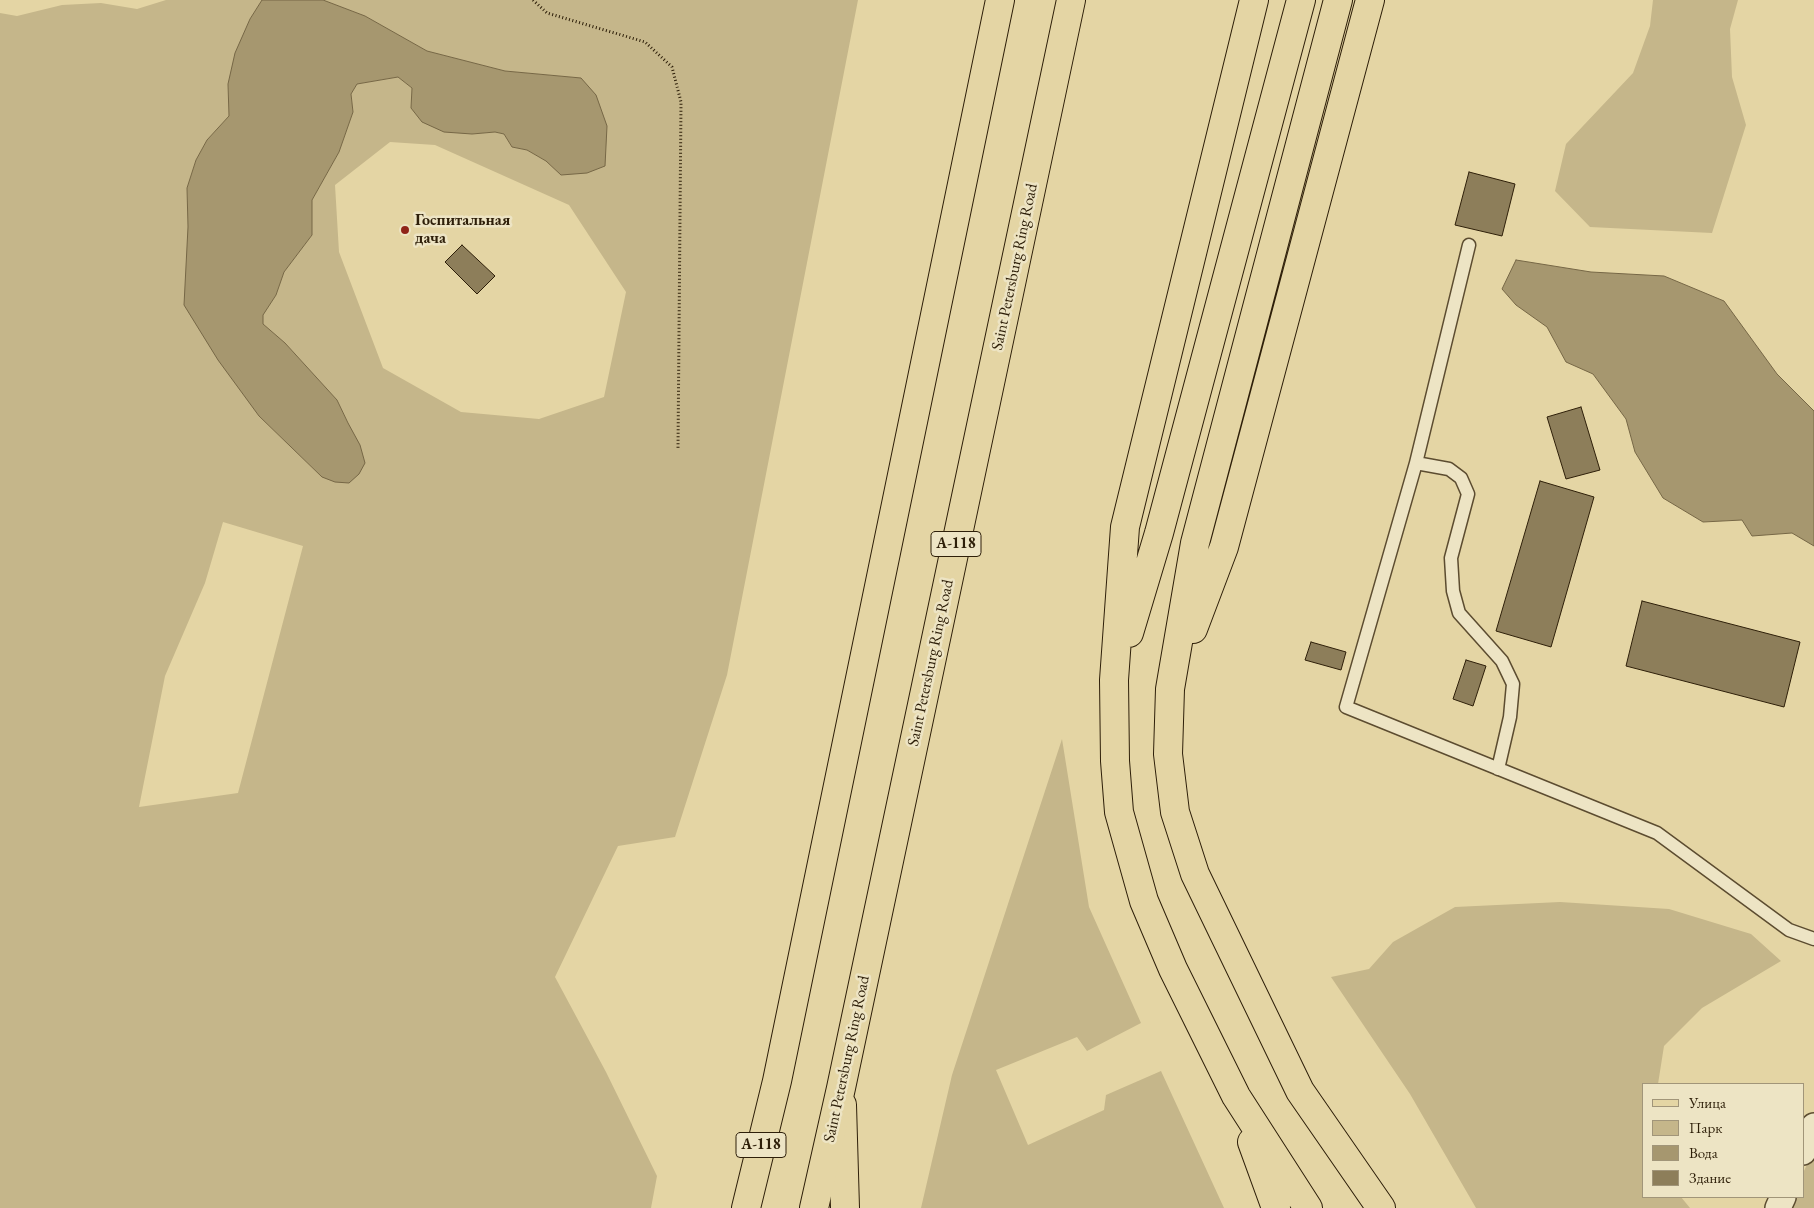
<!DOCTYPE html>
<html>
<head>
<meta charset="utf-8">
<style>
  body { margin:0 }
  #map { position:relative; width:1814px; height:1208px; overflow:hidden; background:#e4d5a4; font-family:"EB Garamond",serif }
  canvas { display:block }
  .legend { position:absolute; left:1642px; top:1083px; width:162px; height:115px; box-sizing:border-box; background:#ede4c4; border:1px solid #a19579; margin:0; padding:6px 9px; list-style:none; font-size:15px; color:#2e1f09 }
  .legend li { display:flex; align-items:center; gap:10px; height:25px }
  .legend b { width:25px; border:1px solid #a19579 }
</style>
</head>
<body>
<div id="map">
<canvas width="1814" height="1208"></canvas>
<ul class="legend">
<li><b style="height:6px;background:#e4d5a4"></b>Улица</li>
<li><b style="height:14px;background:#c5b68a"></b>Парк</li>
<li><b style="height:14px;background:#a6976f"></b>Вода</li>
<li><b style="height:14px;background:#8d7e5a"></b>Здание</li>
</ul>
</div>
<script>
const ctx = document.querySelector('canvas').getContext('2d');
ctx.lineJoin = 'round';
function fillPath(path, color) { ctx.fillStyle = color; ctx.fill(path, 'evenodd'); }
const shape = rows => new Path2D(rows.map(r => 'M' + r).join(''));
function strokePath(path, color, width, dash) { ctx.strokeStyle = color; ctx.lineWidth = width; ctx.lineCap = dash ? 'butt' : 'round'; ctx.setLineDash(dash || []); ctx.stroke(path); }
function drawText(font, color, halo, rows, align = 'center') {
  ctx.font = font + ' "EB Garamond",serif'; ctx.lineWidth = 5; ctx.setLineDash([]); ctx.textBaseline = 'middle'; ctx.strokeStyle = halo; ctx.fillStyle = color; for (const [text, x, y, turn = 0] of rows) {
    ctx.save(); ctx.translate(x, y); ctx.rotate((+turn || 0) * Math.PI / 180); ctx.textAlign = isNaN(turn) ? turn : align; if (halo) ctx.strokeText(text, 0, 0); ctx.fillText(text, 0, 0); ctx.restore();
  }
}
const green = shape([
  [166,0,262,0,250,19,228,84,229,116,207,140,196,160,187,188,188,227,259,416,322,477,348,423,337,400,285,343,263,324,263,314,276,295,284,272,312,235,312,200,339,152,353,112,351,94,357,84,398,77,412,88,411,108,472,134,495,132,504,134,512,147,527,150,546,161,562,175,581,78,505,71,427,51,365,16,323,0,858,0,727,675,675,837,618,846,555,977,606,1072,657,1176,651,1208,0,1208,0,13,17,16,62,5,101,3,137,9],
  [390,142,435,145,569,205,626,292,604,397,539,419,461,412,383,368,339,252,335,185],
  [223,522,303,546,238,793,139,807,165,676,205,583],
  [1653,0,1738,0,1730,29,1732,77,1746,125,1712,233,1590,227,1555,191,1566,144,1633,73,1650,26],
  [1062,739,1089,907,1141,1023,1087,1051,1077,1037,996,1070,1028,1145,1104,1110,1106,1095,1161,1071,1224,1208,921,1208,952,1075],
  [1560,902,1669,909,1751,934,1781,961,1702,1008,1664,1046,1658,1084,1643,1084,1643,1197,1681,1197,1690,1208,1476,1208,1410,1094,1331,977,1369,969,1393,942,1455,907],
  [1814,1150,1814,1208,1785,1208,1791,1197,1803,1197,1803,1173]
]);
const water = shape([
  [262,0,323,0,365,16,427,51,505,71,581,78,596,95,607,126,605,166,587,173,561,175,546,161,527,150,512,147,504,134,495,132,472,134,444,132,422,122,411,108,412,88,398,77,357,84,351,94,353,112,339,152,312,200,312,235,284,272,276,295,263,315,263,324,285,343,337,400,348,423,360,445,365,463,359,474,349,483,335,482,322,477,259,416,218,360,184,305,188,227,187,188,196,160,207,140,229,116,228,84,235,53,250,19,262,0],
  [1516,260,1591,272,1664,276,1724,301,1777,374,1814,411,1814,546,1792,533,1752,536,1742,520,1703,522,1663,498,1635,452,1626,419,1593,374,1566,362,1547,327,1516,305,1502,289,1516,260]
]);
const building = shape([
  [1469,172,1515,184,1502,236,1455,225,1469,172],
  [462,245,495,276,477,294,445,262,462,245],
  [1581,407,1600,470,1566,479,1547,417,1581,407],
  [1540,481,1594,497,1551,647,1496,631,1540,481],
  [1642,601,1800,642,1784,707,1626,666,1642,601],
  [1311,642,1346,652,1341,670,1305,660,1311,642],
  [1466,660,1486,666,1473,706,1453,699,1466,660]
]);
const path = shape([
  [533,0,547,13,645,42,672,67,681,102,678,448]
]);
const lane = shape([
  [1416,463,1469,245],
  [1498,769,1510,717,1513,684,1502,661,1459,613,1453,591,1451,558,1468,494,1461,478,1449,469,1416,463,1346,707,1657,833,1789,930,1814,939]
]);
const street = shape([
  [1803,1152,1814,1126],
  [1778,1208,1783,1197]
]);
const primary = shape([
  [1254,0,1125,527,1114,680,1115,761,1119,812,1144,901,1173,969,1236,1096,1308,1208],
  [1338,0,1195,543,1170,689,1168,754,1175,812,1195,874,1300,1091,1381,1208],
  [1193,629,1224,547,1370,0],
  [1129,633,1159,533,1301,0],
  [842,1105,845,1208],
  [1252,1142,1276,1208]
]);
const highway = shape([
  [746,1208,777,1081,1000,0],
  [814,1208,841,1088,1071,0]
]);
const markers = [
  [405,230,5,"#8f2418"]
];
const shields = [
  [956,544,50],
  [761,1145,50]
];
const shieldNames = [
  ["А-118",956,544],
  ["А-118",761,1145]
];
const poiNames = [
  ["Госпитальная",415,221],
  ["дача",415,239]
];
const streetNames = [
  ["Saint Petersburg Ring Road",1015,267,-78],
  ["Saint Petersburg Ring Road",931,663,-78],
  ["Saint Petersburg Ring Road",847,1059,-78]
];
fillPath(green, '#c5b68a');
fillPath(water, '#a6976f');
strokePath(water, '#766746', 1);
fillPath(building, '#8d7e5a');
strokePath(building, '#2e1f09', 1);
strokePath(lane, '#5c4c30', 15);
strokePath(street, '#5c4c30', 28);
strokePath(primary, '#2e1f09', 30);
strokePath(highway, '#2e1f09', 30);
strokePath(path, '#2e1f09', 3, [1, 2.5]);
strokePath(lane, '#ede4c4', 12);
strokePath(street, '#ede4c4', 25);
strokePath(primary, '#e4d5a4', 28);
strokePath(highway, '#e4d5a4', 28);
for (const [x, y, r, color] of markers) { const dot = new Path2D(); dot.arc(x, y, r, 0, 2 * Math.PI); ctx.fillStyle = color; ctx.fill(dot); strokePath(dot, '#ede4c4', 2); }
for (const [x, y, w] of shields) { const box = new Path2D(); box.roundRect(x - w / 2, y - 12.5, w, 25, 4); ctx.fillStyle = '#ede4c4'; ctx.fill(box); strokePath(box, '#2e1f09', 1); }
drawText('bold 15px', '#2e1f09', null, shieldNames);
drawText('bold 16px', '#2e1f09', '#ede4c4', poiNames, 'left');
drawText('16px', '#2e1f09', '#ede4c4', streetNames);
</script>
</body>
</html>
